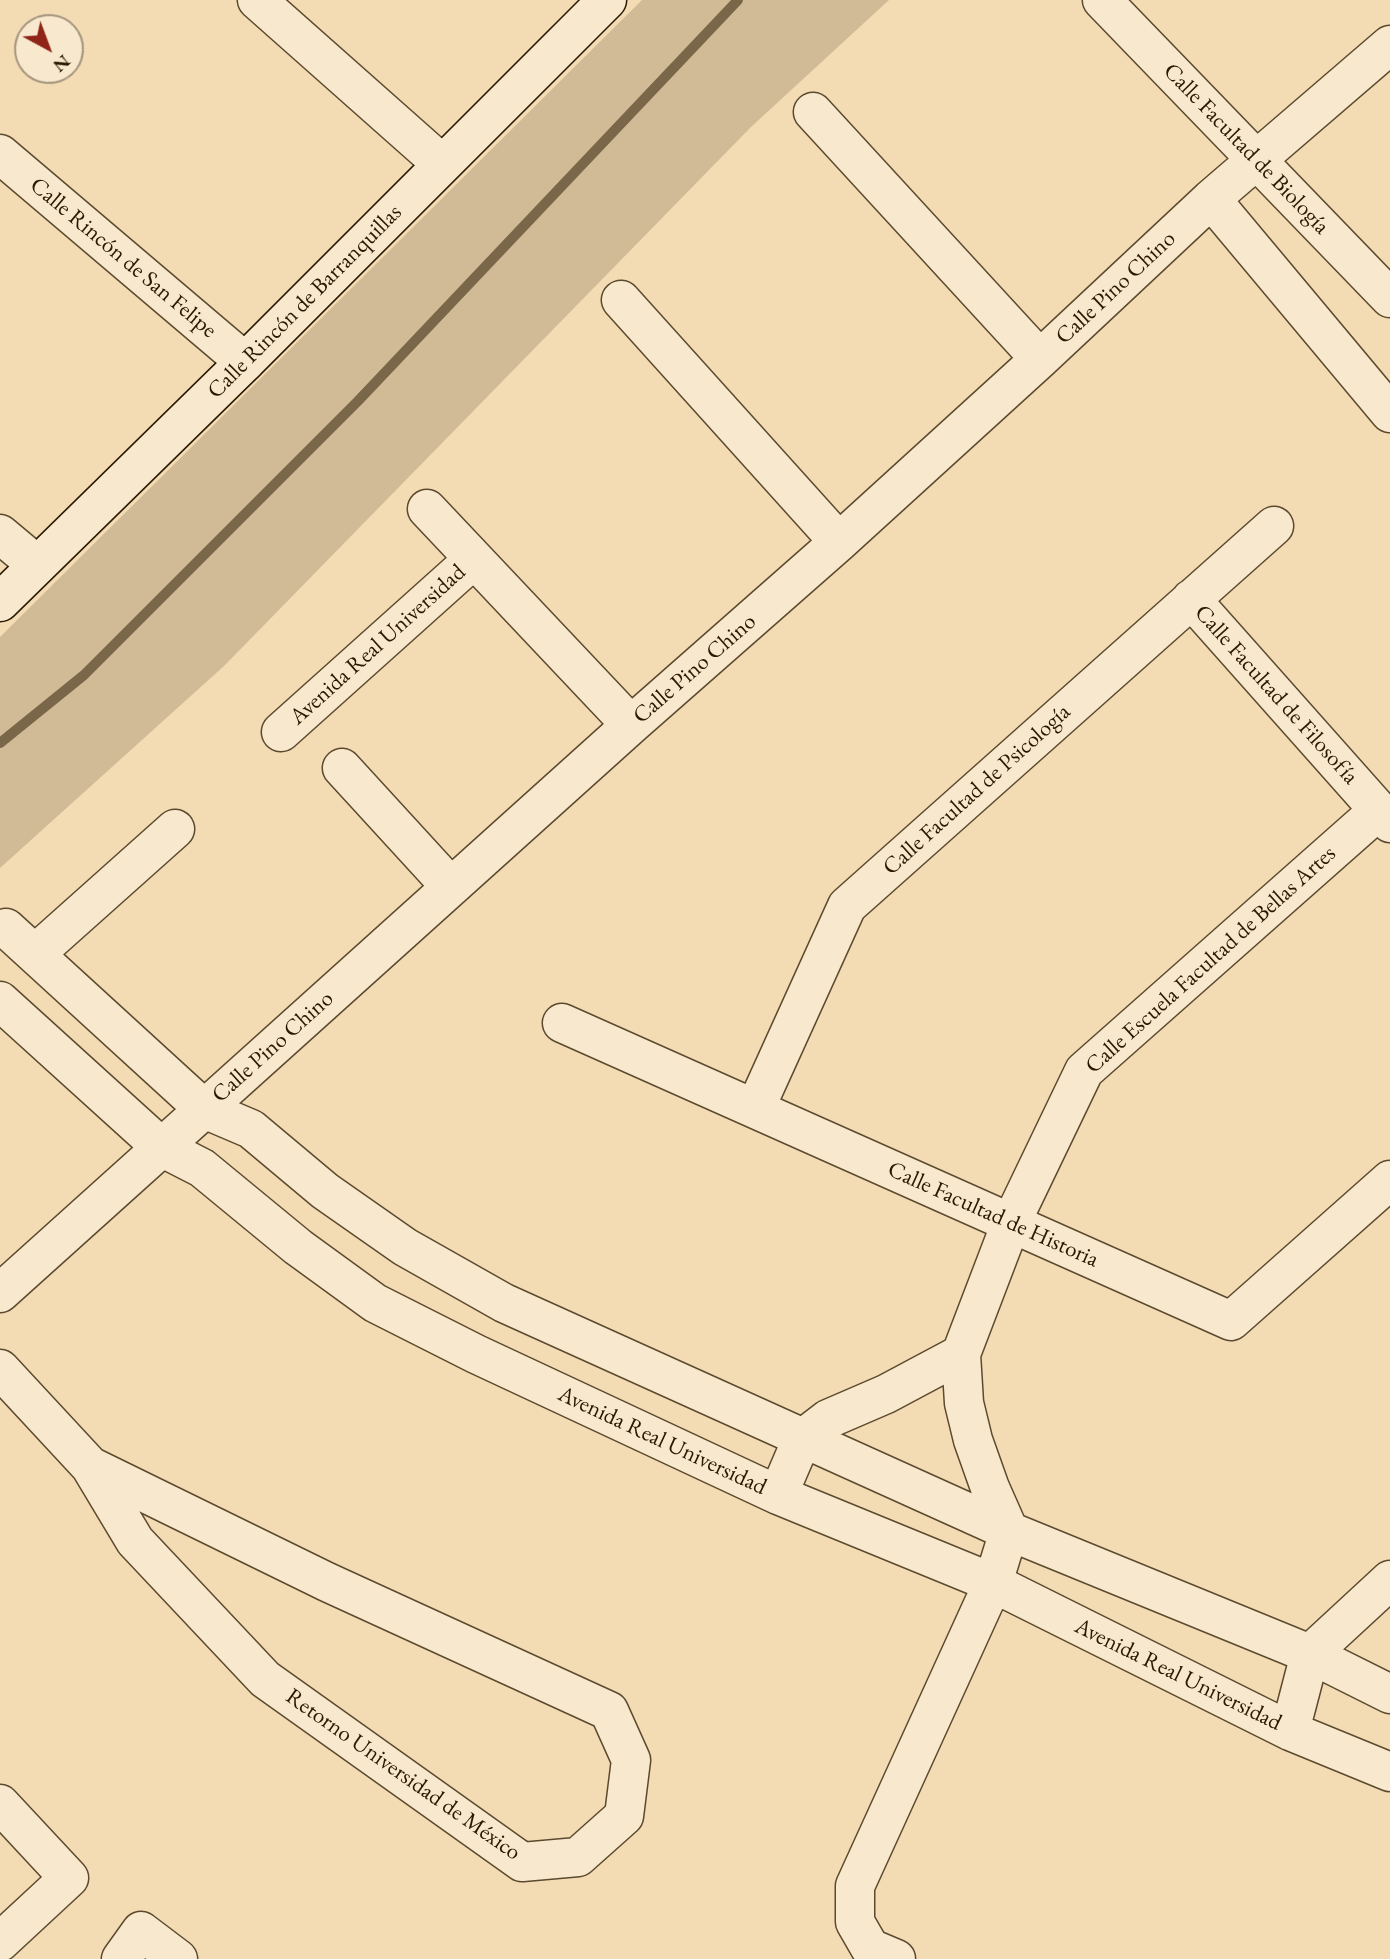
<!DOCTYPE html>
<html>
<head>
<meta charset="utf-8">
<style>
  body { margin:0 }
  #map { position:relative; width:1390px; height:1959px; overflow:hidden; background:#f3dbb4; font-family:"EB Garamond",serif }
  canvas { display:block }
  .north { position:absolute; left:14px; top:14px; width:70px; height:70px; box-sizing:border-box; background:#f7e8ce; border:2px solid #a5957c; border-radius:50%; rotate:139deg; font-size:19px; font-weight:700; line-height:28px; text-align:center; color:#2a1901 }
  .north::after { content:''; display:block; margin:auto; width:24px; height:32px; background:#8f2418; clip-path:polygon(50% 0,100% 100%,50% 72%,0 100%) }
</style>
</head>
<body>
<div id="map">
<canvas width="1390" height="1959"></canvas>
<div class="north">N</div>
</div>
<script>
const ctx = document.querySelector('canvas').getContext('2d');
ctx.lineJoin = 'round';
function fillPath(path, color) { ctx.fillStyle = color; ctx.fill(path, 'evenodd'); }
const shape = rows => new Path2D(rows.map(r => 'M' + r).join(''));
function strokePath(path, color, width, dash) { ctx.strokeStyle = color; ctx.lineWidth = width; ctx.lineCap = dash ? 'butt' : 'round'; ctx.setLineDash(dash || []); ctx.stroke(path); }
function drawText(font, color, halo, rows, align = 'center') {
  ctx.font = font + ' "EB Garamond",serif'; ctx.lineWidth = 5; ctx.setLineDash([]); ctx.textBaseline = 'middle'; ctx.strokeStyle = halo; ctx.fillStyle = color; for (const [text, x, y, turn = 0] of rows) {
    ctx.save(); ctx.translate(x, y); ctx.rotate((+turn || 0) * Math.PI / 180); ctx.textAlign = isNaN(turn) ? turn : align; if (halo) ctx.strokeText(text, 0, 0); ctx.fillText(text, 0, 0); ctx.restore();
  }
}
const green = shape([
  [642,0,889,0,751,127,224,666,0,868,0,637]
]);
const stream = shape([
  [0,743,84,675,358,401,738,0]
]);
const street = shape([
  [257,0,442,164],
  [1102,0,1390,298],
  [813,112,1040,359],
  [0,154,245,362],
  [1211,199,1390,413],
  [621,300,839,542],
  [427,509,631,725],
  [0,534,37,565],
  [1191,599,1390,823],
  [281,732,474,559],
  [342,768,451,887],
  [6,928,204,1109,251,1129,325,1191,405,1247,504,1303,1009,1531,1310,1654,1390,1694],
  [35,954,175,829],
  [0,1001,161,1147,202,1168,298,1247,375,1303,476,1354,778,1495,993,1583,1290,1731,1390,1772],
  [562,1023,1231,1321,1390,1180],
  [755,1109,847,906,1274,526],
  [0,1293,631,725,839,542,1040,359,1211,199,1390,45],
  [0,1369,90,1466,135,1541,265,1679,522,1862,578,1857,624,1816,631,1760,609,1711,327,1582,90,1466],
  [778,1495,802,1439,828,1419,886,1394,961,1354],
  [1290,1731,1310,1654,1390,1580],
  [0,1804,69,1878,0,1942],
  [121,1959,141,1931,178,1959],
  [896,1959,870,1948,855,1922,855,1886,993,1583,1009,1531,990,1488,973,1440,964,1403,961,1354,1011,1223,1084,1071,1379,810]
]);
const secondary = shape([
  [0,602,245,362,607,0]
]);
const streetNames = [
  ["Calle Facultad de Biología",1246,149,46],
  ["Calle Rincón de San Felipe",123,258,40],
  ["Calle Pino Chino",1116,288,-43],
  ["Calle Rincón de Barranquillas",305,302,-45],
  ["Avenida Real Universidad",378,645,-42],
  ["Calle Pino Chino",695,669,-41],
  ["Calle Facultad de Filosofía",1276,695,48],
  ["Calle Facultad de Psicología",977,790,-42],
  ["Calle Escuela Facultad de Bellas Artes",1211,960,-42],
  ["Calle Pino Chino",273,1047,-42],
  ["Calle Facultad de Historia",993,1215,24],
  ["Avenida Real Universidad",662,1441,25],
  ["Avenida Real Universidad",1178,1675,26],
  ["Retorno Universidad de México",403,1775,35]
];
fillPath(green, '#d1ba96');
strokePath(stream, '#7a6648', 10);
strokePath(street, '#5c4a2e', 41);
strokePath(secondary, '#2a1901', 41);
strokePath(street, '#f7e8ce', 38);
strokePath(secondary, '#f7e8ce', 38);
drawText('23px', '#2a1901', '#f7e8ce', streetNames);
</script>
</body>
</html>
